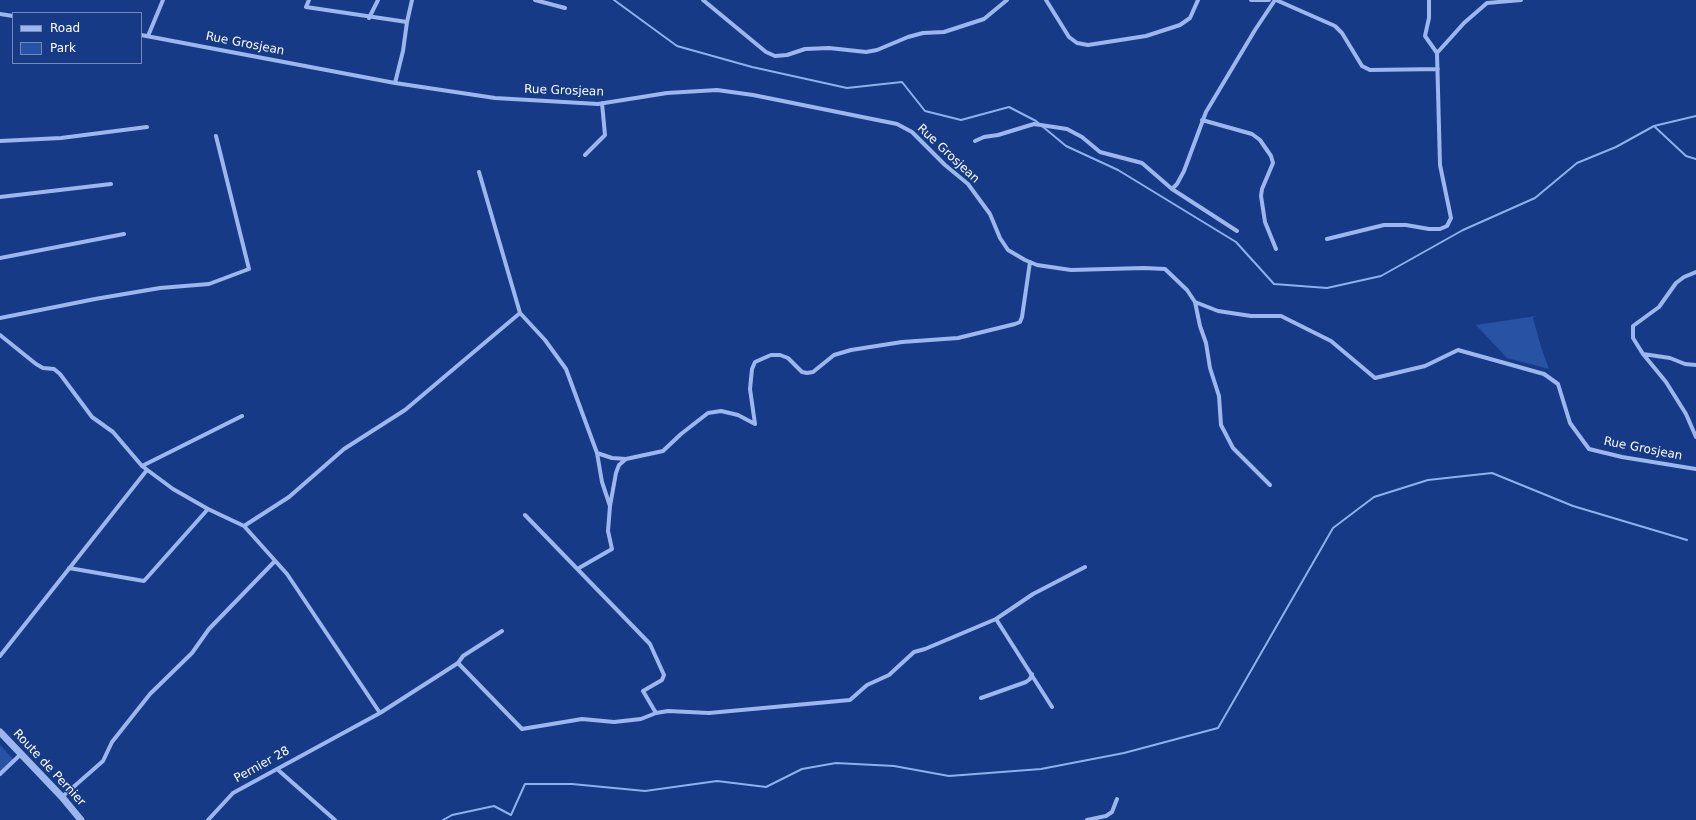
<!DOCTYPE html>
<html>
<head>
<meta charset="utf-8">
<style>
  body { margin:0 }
  #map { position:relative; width:1696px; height:820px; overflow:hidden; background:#163a86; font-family:"DejaVu Sans",sans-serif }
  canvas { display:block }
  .legend { position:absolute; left:12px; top:12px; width:130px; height:52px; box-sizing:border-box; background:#163a86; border:1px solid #7389b6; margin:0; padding:5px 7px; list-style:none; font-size:12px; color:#fff }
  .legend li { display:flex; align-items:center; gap:8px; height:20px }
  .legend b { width:20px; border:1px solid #7389b6 }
</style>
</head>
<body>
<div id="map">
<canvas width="1696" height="820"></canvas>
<ul class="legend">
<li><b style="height:5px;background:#9bb7ee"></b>Road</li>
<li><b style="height:11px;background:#2852a4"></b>Park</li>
</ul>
</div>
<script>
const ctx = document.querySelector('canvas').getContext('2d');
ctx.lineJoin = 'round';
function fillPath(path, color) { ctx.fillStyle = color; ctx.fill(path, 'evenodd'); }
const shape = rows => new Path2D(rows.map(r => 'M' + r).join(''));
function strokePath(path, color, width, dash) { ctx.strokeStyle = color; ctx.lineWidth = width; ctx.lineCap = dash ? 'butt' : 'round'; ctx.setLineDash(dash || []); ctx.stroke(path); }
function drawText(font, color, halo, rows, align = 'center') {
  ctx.font = font + ' "DejaVu Sans",sans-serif'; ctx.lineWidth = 3; ctx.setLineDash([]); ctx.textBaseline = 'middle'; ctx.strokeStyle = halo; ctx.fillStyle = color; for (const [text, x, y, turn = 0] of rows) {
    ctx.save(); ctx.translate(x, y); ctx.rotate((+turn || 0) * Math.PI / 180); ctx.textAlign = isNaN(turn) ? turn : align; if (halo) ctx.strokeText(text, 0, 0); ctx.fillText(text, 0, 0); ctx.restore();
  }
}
const green = shape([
  [1536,316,1533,318,1541,347,1549,369,1507,358,1476,325],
  [0,745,15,761,0,777]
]);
const stream = shape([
  [614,0,677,46,752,67,847,88,902,82,925,111,961,120,1009,107,1036,121,1066,146,1118,170,1236,242,1274,284,1327,288,1381,276,1463,230,1535,198,1577,163,1616,147,1654,126,1696,116],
  [1655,127,1686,156,1696,159],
  [443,820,452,815,494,806,511,815,525,784,572,784,645,791,717,781,766,787,802,769,836,763,894,766,949,776,1041,769,1124,753,1218,728,1333,528,1374,497,1428,480,1492,473,1573,506,1687,540]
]);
const minor = shape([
  [309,0,306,7,407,22,403,51,395,83],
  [535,0,565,8],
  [703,0,766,52,775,56,787,55,805,49,829,48,866,52,877,50,908,37,923,33,944,32,984,19,1007,0],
  [1046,0,1069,37,1077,43,1088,45,1146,36,1180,25,1190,18,1198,0],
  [1251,0,1269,0],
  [1276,0,1335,26,1342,33,1362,66,1370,70,1438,69],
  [1429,0,1429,18,1425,36,1437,53],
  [0,14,13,16],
  [369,18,378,0],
  [407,22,412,0],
  [141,35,395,83,495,98,598,104,667,93,717,90,753,95,897,124,912,132,945,165,968,184,990,214,1000,238,1008,250,1025,260,1037,265,1071,270,1144,268,1165,269,1187,290,1195,302,1218,311,1251,316,1281,316,1331,341,1375,378,1425,366,1458,350,1544,374,1558,384,1570,423,1589,449,1622,457,1696,469],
  [148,36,163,0],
  [1437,53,1464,23,1487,3,1521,0],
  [1202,120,1252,134,1260,140,1271,156,1273,163,1262,189,1261,196,1265,222,1276,249],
  [0,141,61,138,147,127],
  [975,141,984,137,998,135,1034,124,1067,129,1082,137,1100,152,1142,163,1172,189,1177,184,1184,171,1206,112,1255,30,1275,0],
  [585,155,605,135,602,103],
  [479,172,520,313,545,340,566,369,597,453,602,482,610,506],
  [1172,189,1237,231],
  [0,197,111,184],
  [1327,239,1384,225,1406,225,1429,229,1440,229,1447,226,1451,218,1440,165,1437,53],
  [0,258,124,234],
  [1195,302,1200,326,1206,343,1210,368,1219,396,1221,425,1233,448,1270,485],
  [0,318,95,299,160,288,209,284,249,269,216,136],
  [0,335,36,364,43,368,54,369,60,374,92,417,113,432,142,466,173,489,208,509,244,526,287,574,380,713,458,663,522,729,582,719,614,722,641,719,656,713,668,711,709,713,850,700,867,685,889,675,914,652,925,649,996,619,1033,594,1085,567],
  [1643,354,1633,338,1633,326,1659,307,1676,283,1684,277,1696,272],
  [1696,365,1685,364,1670,358,1643,354,1666,382,1686,414,1696,437],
  [597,453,612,458,626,459,663,451,681,434,708,413,721,411,738,415,755,424,750,389,752,369,755,362,771,355,780,355,788,358,802,372,807,373,813,372,834,355,851,350,902,342,958,338,1015,324,1020,322,1022,317,1030,262],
  [142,466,242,416],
  [525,515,650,644,664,675,662,680,643,691,656,713],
  [244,526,289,497,344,449,405,410,520,313],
  [69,568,144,581,208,509],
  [579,568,612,549,608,531,610,506,616,473,619,465,626,459],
  [996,619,1052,707],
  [0,656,147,470],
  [458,663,463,656,502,631],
  [981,698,1026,682,1030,679,1032,674],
  [277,769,335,820],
  [0,774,21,754],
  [62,797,103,761,112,742,150,694,192,653,209,629,275,561],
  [208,820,233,793,380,713],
  [1087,820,1106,816,1112,812,1117,799]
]);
const tertiary = shape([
  [0,732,62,797,81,820]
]);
const streetNames = [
  ["Rue Grosjean",245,44,11],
  ["Rue Grosjean",564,91,2],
  ["Rue Grosjean",948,154,43],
  ["Rue Grosjean",1643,449,11],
  ["Pernier 28",262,765,-29],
  ["Route de Pernier",49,768,47]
];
fillPath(green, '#2852a4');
strokePath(stream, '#8db0f0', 2);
strokePath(minor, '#9bb7ee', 4);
strokePath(tertiary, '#9bb7ee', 7);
drawText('12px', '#fff', '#163a86', streetNames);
</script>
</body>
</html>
